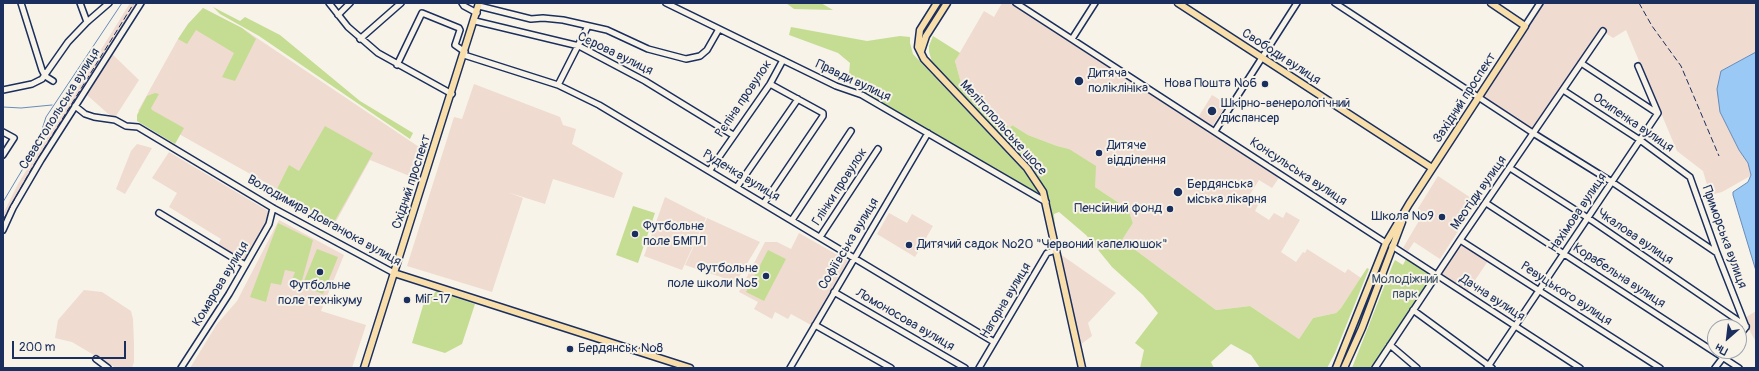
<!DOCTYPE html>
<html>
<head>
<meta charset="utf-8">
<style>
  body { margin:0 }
  #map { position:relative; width:1759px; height:371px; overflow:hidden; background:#f7f3e8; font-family:Pangolin,sans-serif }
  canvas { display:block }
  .frame { position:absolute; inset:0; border:4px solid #1b2f5e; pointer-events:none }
  .north { position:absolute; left:1707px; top:319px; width:40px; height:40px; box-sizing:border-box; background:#f7f3e8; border:1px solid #9fa5b1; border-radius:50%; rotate:208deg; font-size:11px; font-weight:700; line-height:16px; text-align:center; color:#1b2f5e }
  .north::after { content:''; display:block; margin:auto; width:14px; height:18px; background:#1b2f5e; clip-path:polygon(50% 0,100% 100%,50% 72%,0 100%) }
  .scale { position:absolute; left:12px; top:341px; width:114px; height:18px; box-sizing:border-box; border:2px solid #1b2f5e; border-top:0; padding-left:5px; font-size:12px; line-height:14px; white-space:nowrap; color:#1b2f5e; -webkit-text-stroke:3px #f7f3e8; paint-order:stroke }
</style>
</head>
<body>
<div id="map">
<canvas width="1759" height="371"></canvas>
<div class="frame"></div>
<div class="north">Пн</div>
<div class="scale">200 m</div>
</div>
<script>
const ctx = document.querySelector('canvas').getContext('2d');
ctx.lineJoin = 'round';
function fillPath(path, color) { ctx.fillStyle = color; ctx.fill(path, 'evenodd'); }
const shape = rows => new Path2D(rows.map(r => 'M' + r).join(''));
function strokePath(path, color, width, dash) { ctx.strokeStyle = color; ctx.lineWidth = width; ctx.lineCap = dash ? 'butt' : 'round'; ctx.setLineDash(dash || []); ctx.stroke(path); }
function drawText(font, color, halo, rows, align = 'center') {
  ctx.font = font + ' Pangolin,sans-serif'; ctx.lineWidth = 4; ctx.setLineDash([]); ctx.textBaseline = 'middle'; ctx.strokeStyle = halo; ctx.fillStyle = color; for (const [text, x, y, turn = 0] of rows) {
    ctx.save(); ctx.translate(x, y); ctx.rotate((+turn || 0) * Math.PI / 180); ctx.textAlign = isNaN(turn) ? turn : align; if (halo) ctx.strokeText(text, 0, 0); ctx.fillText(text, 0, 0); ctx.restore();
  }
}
const built = shape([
  [130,3,138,3,3,226,3,214,18,184],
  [1002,3,1013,3,1280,176,1272,188,1259,180,1247,199,1258,205,1255,211,1269,220,1274,213,1283,218,1286,212,1300,220,1281,252,1296,262,1303,252,1305,253,1307,249,1345,273,1348,269,1361,278,1341,308,1336,313,1313,318,1299,339,1250,306,1216,310,1122,240,1133,223,1128,209,1095,187,1069,149,1057,146,1028,135,1012,125,1010,128,981,105,983,101,974,92,961,83,955,61,984,11,994,17],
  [1542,3,1756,3,1756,52,1721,71,1720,112,1739,150,1748,163,1752,175,1722,192,1710,195,1703,171,1677,151,1626,30,1613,38,1603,31,1533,131,1482,97],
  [203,8,242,28,422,149,412,177,370,160,334,225,277,189,138,111,178,39,188,24],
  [112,54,139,80,114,119,87,95],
  [474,84,560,117,563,125,576,129,572,144,623,173,614,198,553,179,545,204,507,192,523,198,492,292,407,266,454,117,462,119],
  [1212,95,1227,104,1211,128,1197,119],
  [137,144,152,148,125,194,116,189,131,151],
  [169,152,268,211,265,223,244,260,218,245,221,239,169,207,177,193,152,178],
  [1438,176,1477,202,1440,259,1414,242,1408,251,1403,248,1420,219,1414,215],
  [665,197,706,218,682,270,644,256],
  [889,213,907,223,912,214,933,226,915,257,877,234],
  [707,218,760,242,736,282,685,265],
  [279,220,344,255,321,311,366,325,352,368,190,368,217,324,237,301],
  [799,233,848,261,811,325,791,314,788,319,775,312,772,319,754,309,758,302,739,292,765,242,777,242,791,249],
  [1459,242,1488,261,1467,292,1439,273],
  [1060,254,1116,293,1088,323,1092,336,1080,345],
  [84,290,102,292,131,311,133,319,134,344,134,362,132,368,116,368,72,342,55,338,58,320],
  [1756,311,1756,342,1743,319]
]);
const green = shape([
  [786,3,821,3,833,10,794,9],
  [213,7,240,21,245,17,280,35,360,101,413,133,410,139,259,36,220,14],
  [203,8,242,28,256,39,235,81,222,77,234,53,196,30,187,44,178,39,188,24],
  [791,27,867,41,900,36,910,37,910,43,913,54,1022,169,1033,183,1039,195,865,94,862,84,853,79,849,73,850,63,838,53,789,35],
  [933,36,960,53,955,61,961,83,974,92,983,101,981,105,1010,128,1012,125,1028,135,1057,146,1069,149,1096,166,1095,187,1128,209,1133,223,1122,240,1216,310,1250,306,1299,339,1313,318,1336,313,1341,308,1367,268,1369,269,1335,353,1327,368,1260,368,1251,355,1231,344,1211,362,1214,368,1140,368,1144,350,1135,343,1158,313,1143,295,1112,267,1086,235,1059,212,1054,214,1055,228,1047,193,1037,175,933,65,929,52,929,46],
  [155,93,159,94,151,108,152,110,184,128,175,144,137,121,137,115,147,96],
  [325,126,373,153,333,224,277,189,289,165,299,171],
  [633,206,655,213,638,263,616,255],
  [278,223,313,240,300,288,290,285,295,272,285,270,281,285,271,283,266,302,250,297],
  [317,249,338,257,323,294,302,286],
  [768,250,786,259,764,301,746,292],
  [1384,254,1386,255,1359,327,1341,368,1339,368],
  [1406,259,1433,276,1375,368,1352,368,1393,264,1395,260,1403,265],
  [436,291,475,304,462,344,445,353,412,343,427,292,434,294]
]);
const water = shape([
  [1756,52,1756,271,1733,195,1733,192,1748,182,1751,175,1748,163,1739,150,1720,112,1717,89,1721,71,1756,52]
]);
const stream = shape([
  [3,107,21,108,52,105],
  [3,202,37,145,46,117,122,3]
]);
const minor = shape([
  [21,3,42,70,45,76,53,81],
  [80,3,87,22],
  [329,3,348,27,378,53,452,94],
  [462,3,464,6,477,13],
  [666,3,836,86,862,95,1046,202],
  [1016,3,1386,243],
  [1335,3,1533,133,1612,182,1717,253],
  [479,6,531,19,543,18,563,20,607,30,648,49,686,59,700,56,707,50,719,29],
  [338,15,350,3],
  [475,21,579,46,645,81,733,135],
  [1525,26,1540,3],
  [360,39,401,3],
  [1072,39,1095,3],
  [464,55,558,85,599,105,994,342],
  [1581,63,1657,113],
  [397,65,422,13,459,28,460,30,455,45,465,52],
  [558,85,588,26],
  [3,90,32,84,42,79,68,42,87,22,109,3],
  [1563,90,1640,140,1690,177,1717,253,1746,327],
  [75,106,85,114,94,117,115,120,126,126,138,127,273,208,394,273],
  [1215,131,1297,3],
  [3,132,14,138,3,155],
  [1510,168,1588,218,1746,326],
  [710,170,770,84,783,60],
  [737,187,798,99],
  [764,203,823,116,823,113,770,84],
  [1486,203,1739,368],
  [159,213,245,265],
  [792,220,851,131],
  [3,230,13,208,41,160,141,3],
  [820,237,878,149],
  [1460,240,1660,368],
  [1392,246,1580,368],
  [834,292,965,368],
  [1413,310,1492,368],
  [815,325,891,368],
  [1739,336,1746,327],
  [1390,345,1417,368],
  [96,359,108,368],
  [181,368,229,294,269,224,273,208],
  [790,368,928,133],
  [979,368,1047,253,1056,250],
  [1375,368,1460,240,1603,31],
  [1487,368,1658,113,1638,66],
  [1715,368,1728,351]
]);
const major = shape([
  [937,3,920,30,918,47,924,59,1027,168,1043,192,1082,368],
  [1178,3,1432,168],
  [921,51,926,36,947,3],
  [394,273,690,368],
  [364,368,479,3],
  [1336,368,1386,243,1409,204,1525,26,1491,3],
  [1344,368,1362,328,1402,222]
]);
const rail = shape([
  [1639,3,1652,26,1681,66,1719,156],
  [3,220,32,168,134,3]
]);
const markers = [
  [1079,81,5,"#1b2f5e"],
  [1265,84,4,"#1b2f5e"],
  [1212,111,5,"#1b2f5e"],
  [1099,153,4,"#1b2f5e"],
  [1178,192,5,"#1b2f5e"],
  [1170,209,4,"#1b2f5e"],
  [1442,217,4,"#1b2f5e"],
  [635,234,4,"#1b2f5e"],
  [909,245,4,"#1b2f5e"],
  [320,272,4,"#1b2f5e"],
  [766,276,4,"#1b2f5e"],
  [407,300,4,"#1b2f5e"],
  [570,349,4,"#1b2f5e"]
];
const streetNames = [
  ["Сєрова вулиця",615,54,26],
  ["Свободи вулиця",1281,57,33],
  ["Правди вулиця",853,81,25],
  ["Західний проспект",1465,98,-57],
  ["Рєпіна провулок",744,99,-56],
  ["Севастопольська вулиця",60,109,-58],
  ["Осипенка вулиця",1633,123,34],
  ["Мелітопольське шосе",1003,128,48],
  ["Консульська вулиця",1298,172,33],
  ["Руденка вулиця",741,176,31],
  ["Східний проспект",412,182,-72],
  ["Глінки провулок",840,187,-57],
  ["Меотіди вулиця",1479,193,-55],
  ["Нахімова вулиця",1578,213,-56],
  ["Володимира Довганюка вулиця",324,221,29],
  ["Чкалова вулиця",1635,237,34],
  ["Приморська вулиця",1724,237,70],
  ["Софіївська вулиця",849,244,-59],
  ["Корабельна вулиця",1619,276,33],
  ["Комарова вулиця",221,284,-59],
  ["Ревуцького вулиця",1566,294,33],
  ["Дачна вулиця",1492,298,33],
  ["Нагорна вулиця",1006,301,-59],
  ["Ломоносова вулиця",905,320,30]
];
const poiNames = [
  ["Дитяча",1088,74],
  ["поліклініка",1088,89],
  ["Нова Пошта №6",1257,84,"right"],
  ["Шкірно-венерологічний",1221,104],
  ["диспансер",1221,119],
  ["Дитяче",1107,146],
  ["відділення",1107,161],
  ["Бердянська",1187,185],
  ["міська лікарня",1187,200],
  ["Пенсійний фонд",1162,209,"right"],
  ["Школа №9",1434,217,"right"],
  ["Футбольне",643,227],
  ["поле БМПЛ",643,242],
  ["Дитячий садок №20 \"Червоний капелюшок\"",917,245],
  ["Футбольне",758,269,"right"],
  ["поле школи №5",758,284,"right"],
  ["Футбольне",320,286,"center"],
  ["поле технікуму",320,301,"center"],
  ["МіГ-17",415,300],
  ["Бердянськ №8",578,349]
];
const parkNames = [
  ["Молодіжний",1405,280],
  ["парк",1405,295]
];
fillPath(built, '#efdbd0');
fillPath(green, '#c5dd93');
fillPath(water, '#9ac9f5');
strokePath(water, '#678bb9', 1);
strokePath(stream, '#678bb9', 1);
strokePath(minor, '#1b2f5e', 8);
strokePath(major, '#1b2f5e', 9);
strokePath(minor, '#f7f3e8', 5);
strokePath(major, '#f8deab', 6);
strokePath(rail, '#1b2f5e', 1, [6, 3]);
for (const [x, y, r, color] of markers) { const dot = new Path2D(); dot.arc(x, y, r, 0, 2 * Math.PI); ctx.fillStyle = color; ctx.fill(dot); strokePath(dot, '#f7f3e8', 1.5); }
drawText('13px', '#1b2f5e', '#f7f3e8', streetNames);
drawText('13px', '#1b2f5e', '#f7f3e8', poiNames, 'left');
drawText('13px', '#3d5269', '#f7f3e8', parkNames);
</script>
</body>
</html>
